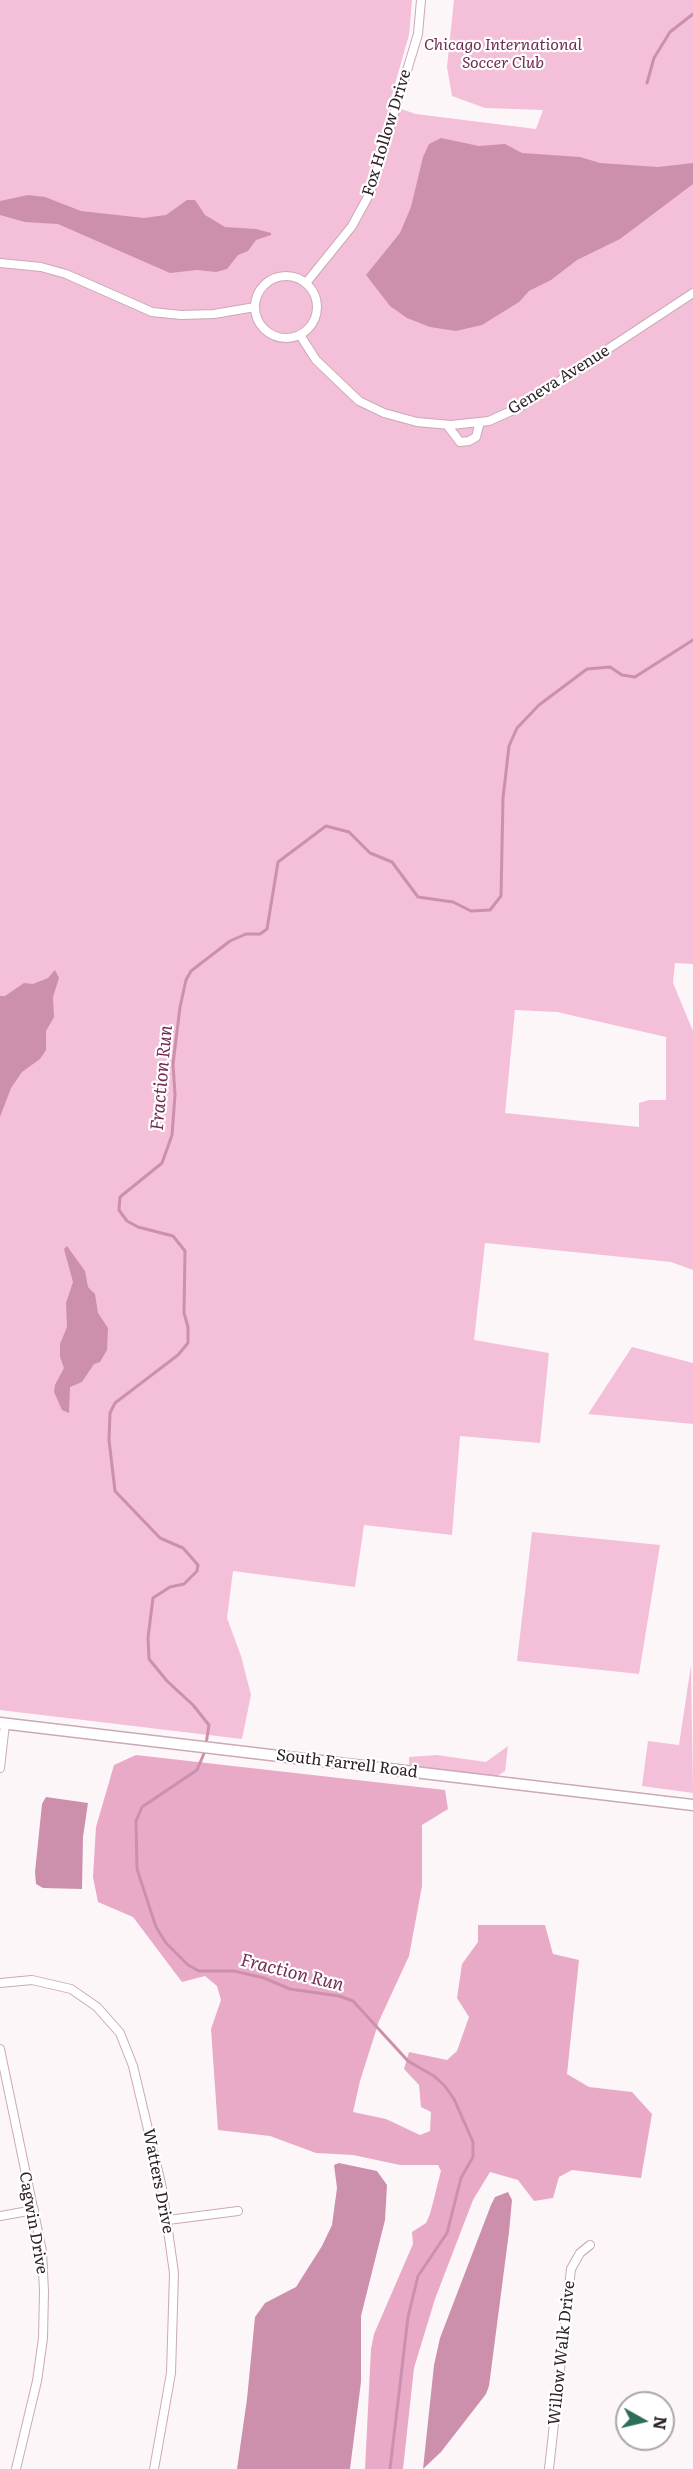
<!DOCTYPE html>
<html>
<head>
<meta charset="utf-8">
<style>
  body { margin:0 }
  #map { position:relative; width:693px; height:2469px; overflow:hidden; background:#fdf6f9; font-family:Literata,serif }
  canvas { display:block }
  .north { position:absolute; left:615px; top:2391px; width:60px; height:60px; box-sizing:border-box; background:#fff; border:2px solid #aca7a9; border-radius:50%; rotate:98deg; font-size:16px; font-weight:700; line-height:24px; text-align:center; color:#2f2228 }
  .north::after { content:''; display:block; margin:auto; width:21px; height:27px; background:#2e6d5b; clip-path:polygon(50% 0,100% 100%,50% 72%,0 100%) }
</style>
</head>
<body>
<div id="map">
<canvas width="693" height="2469"></canvas>
<div class="north">N</div>
</div>
<script>
const ctx = document.querySelector('canvas').getContext('2d');
ctx.lineJoin = 'round';
function fillPath(path, color) { ctx.fillStyle = color; ctx.fill(path, 'evenodd'); }
const shape = rows => new Path2D(rows.map(r => 'M' + r).join(''));
function strokePath(path, color, width, dash) { ctx.strokeStyle = color; ctx.lineWidth = width; ctx.lineCap = dash ? 'butt' : 'round'; ctx.setLineDash(dash || []); ctx.stroke(path); }
function drawText(font, color, halo, rows, align = 'center') {
  ctx.font = font + ' Literata,serif'; ctx.lineWidth = 4.5; ctx.setLineDash([]); ctx.textBaseline = 'middle'; ctx.strokeStyle = halo; ctx.fillStyle = color; for (const [text, x, y, turn = 0] of rows) {
    ctx.save(); ctx.translate(x, y); ctx.rotate((+turn || 0) * Math.PI / 180); ctx.textAlign = isNaN(turn) ? turn : align; if (halo) ctx.strokeText(text, 0, 0); ctx.fillText(text, 0, 0); ctx.restore();
  }
}
const green = shape([
  [0,0,412,0,409,35,389,105,416,114,536,129,543,110,485,108,452,96,447,67,454,0,693,0,693,964,675,963,673,983,693,1031,693,1270,671,1262,485,1243,474,1340,549,1353,540,1443,460,1436,452,1535,364,1525,355,1587,233,1571,227,1618,241,1656,251,1695,242,1739,0,1710],
  [515,1010,557,1012,666,1037,666,1100,649,1100,639,1103,639,1127,505,1113],
  [632,1347,693,1363,693,1424,588,1414],
  [532,1532,660,1545,639,1674,517,1661],
  [691,1665,693,1793,642,1786,648,1741,679,1745],
  [508,1746,505,1771,496,1777,409,1766,409,1757,437,1755,486,1762]
]);
const forest = shape([
  [136,1755,445,1790,448,1809,422,1825,422,1886,409,1956,379,2021,360,2081,353,2112,386,2119,420,2135,430,2131,431,2112,421,2107,419,2085,404,2069,409,2052,447,2060,457,2051,469,2017,457,1998,462,1964,478,1942,478,1925,545,1925,553,1954,579,1960,567,2074,589,2087,632,2092,652,2114,641,2178,572,2170,559,2177,553,2198,534,2201,518,2180,490,2172,473,2200,435,2299,414,2368,403,2469,365,2469,371,2349,374,2334,413,2244,412,2232,426,2223,430,2214,441,2171,438,2165,400,2165,353,2155,316,2153,270,2136,218,2130,211,2029,221,2000,217,1986,205,1976,182,1982,133,1917,98,1902,93,1877,96,1827,114,1765]
]);
const water = shape([
  [441,138,479,146,505,144,522,153,580,157,600,163,658,167,693,163,693,184,620,239,577,260,551,280,529,291,519,302,482,325,456,331,430,327,407,318,390,306,366,275,400,233,411,207,423,157,429,144],
  [28,195,45,197,81,211,144,218,166,215,187,200,195,200,205,215,225,227,256,229,271,233,271,235,256,240,248,251,238,255,227,269,216,272,197,270,170,273,58,224,25,222,0,215,0,201],
  [55,970,59,978,53,997,54,1017,46,1031,46,1050,40,1059,22,1072,11,1088,0,1117,0,996,5,996,24,983,33,984,48,978],
  [67,1246,85,1271,88,1287,95,1294,98,1313,108,1328,107,1350,100,1362,94,1364,82,1382,70,1387,69,1413,62,1410,54,1392,55,1385,64,1368,60,1357,60,1344,67,1327,66,1303,73,1282,64,1249],
  [46,1797,88,1803,83,1837,82,1889,43,1888,36,1884,35,1872,42,1804],
  [339,2163,377,2171,387,2185,385,2220,361,2316,361,2382,350,2469,237,2469,247,2399,255,2317,265,2303,296,2287,322,2246,332,2225,337,2188,334,2165],
  [508,2192,512,2200,509,2232,489,2386,486,2394,441,2452,423,2469,434,2365,440,2338,491,2205,495,2197]
]);
const stream = shape([
  [647,83,654,58,670,32,693,14],
  [206,1744,209,1725,193,1705,167,1681,149,1659,148,1638,153,1598,170,1587,184,1584,197,1571,198,1565,183,1548,160,1538,115,1491,109,1440,110,1413,115,1403,178,1355,188,1343,188,1327,184,1313,185,1251,173,1236,138,1227,127,1221,119,1210,120,1197,162,1163,172,1135,175,1095,173,1064,180,1007,186,980,191,971,230,941,246,934,260,934,267,929,278,862,326,826,349,832,370,853,392,862,418,897,453,902,471,911,490,910,501,896,503,798,509,746,517,728,539,705,587,669,610,667,622,675,635,677,693,640],
  [205,1751,197,1770,142,1807,136,1821,137,1869,156,1927,166,1943,188,1965,199,1971,234,1971,264,1978,290,1989,339,1996,353,2001,408,2061,434,2076,444,2085,454,2099,473,2142,473,2157,461,2178,447,2233,418,2276,408,2317,390,2469]
]);
const minor = shape([
  [0,263,41,267,66,274,152,312,181,315,214,314,255,307],
  '255 307a31 31 0 1 1 62 0a31 31 0 1 1-62 0Z',
  [306,283,352,226,370,193,418,34,421,0],
  [300,335,316,360,359,401,384,413,417,422,451,425,489,421,520,407,693,293],
  [447,425,460,442,469,441,476,437,480,422],
  [0,1768,5,1724],
  [0,1983,32,1980,71,1989,97,2007,120,2033,133,2066,162,2188,174,2273,171,2373,154,2469],
  [0,2049,42,2251,44,2292,43,2338,37,2381,16,2469],
  [0,2216,34,2210],
  [168,2220,238,2211],
  [549,2469,571,2269,580,2253,590,2245]
]);
const tertiary = shape([
  [0,1723,693,1805]
]);
const parkNames = [
  ["Chicago International",503,45],
  ["Soccer Club",503,63]
];
const streetNames = [
  ["Fox Hollow Drive",387,133,-73],
  ["Geneva Avenue",559,380,-32],
  ["South Farrell Road",347,1764,7],
  ["Watters Drive",158,2181,79],
  ["Cagwin Drive",33,2223,80],
  ["Willow Walk Drive",562,2353,-84]
];
const waterNames = [
  ["Fraction Run",162,1078,-85],
  ["Fraction Run",292,1973,14]
];
fillPath(green, '#f4bfd8');
fillPath(forest, '#e8aac7');
fillPath(water, '#cc90ad');
strokePath(stream, '#cc90ad', 3);
strokePath(minor, '#caa9b8', 10);
strokePath(tertiary, '#caa9b8', 13);
strokePath(minor, '#fff', 8);
strokePath(tertiary, '#fff', 10);
drawText('italic 16px', '#732c53', '#fff', parkNames);
drawText('16px', '#2f2228', '#fff', streetNames);
drawText('italic 18px', '#732c53', '#fff', waterNames);
</script>
</body>
</html>
